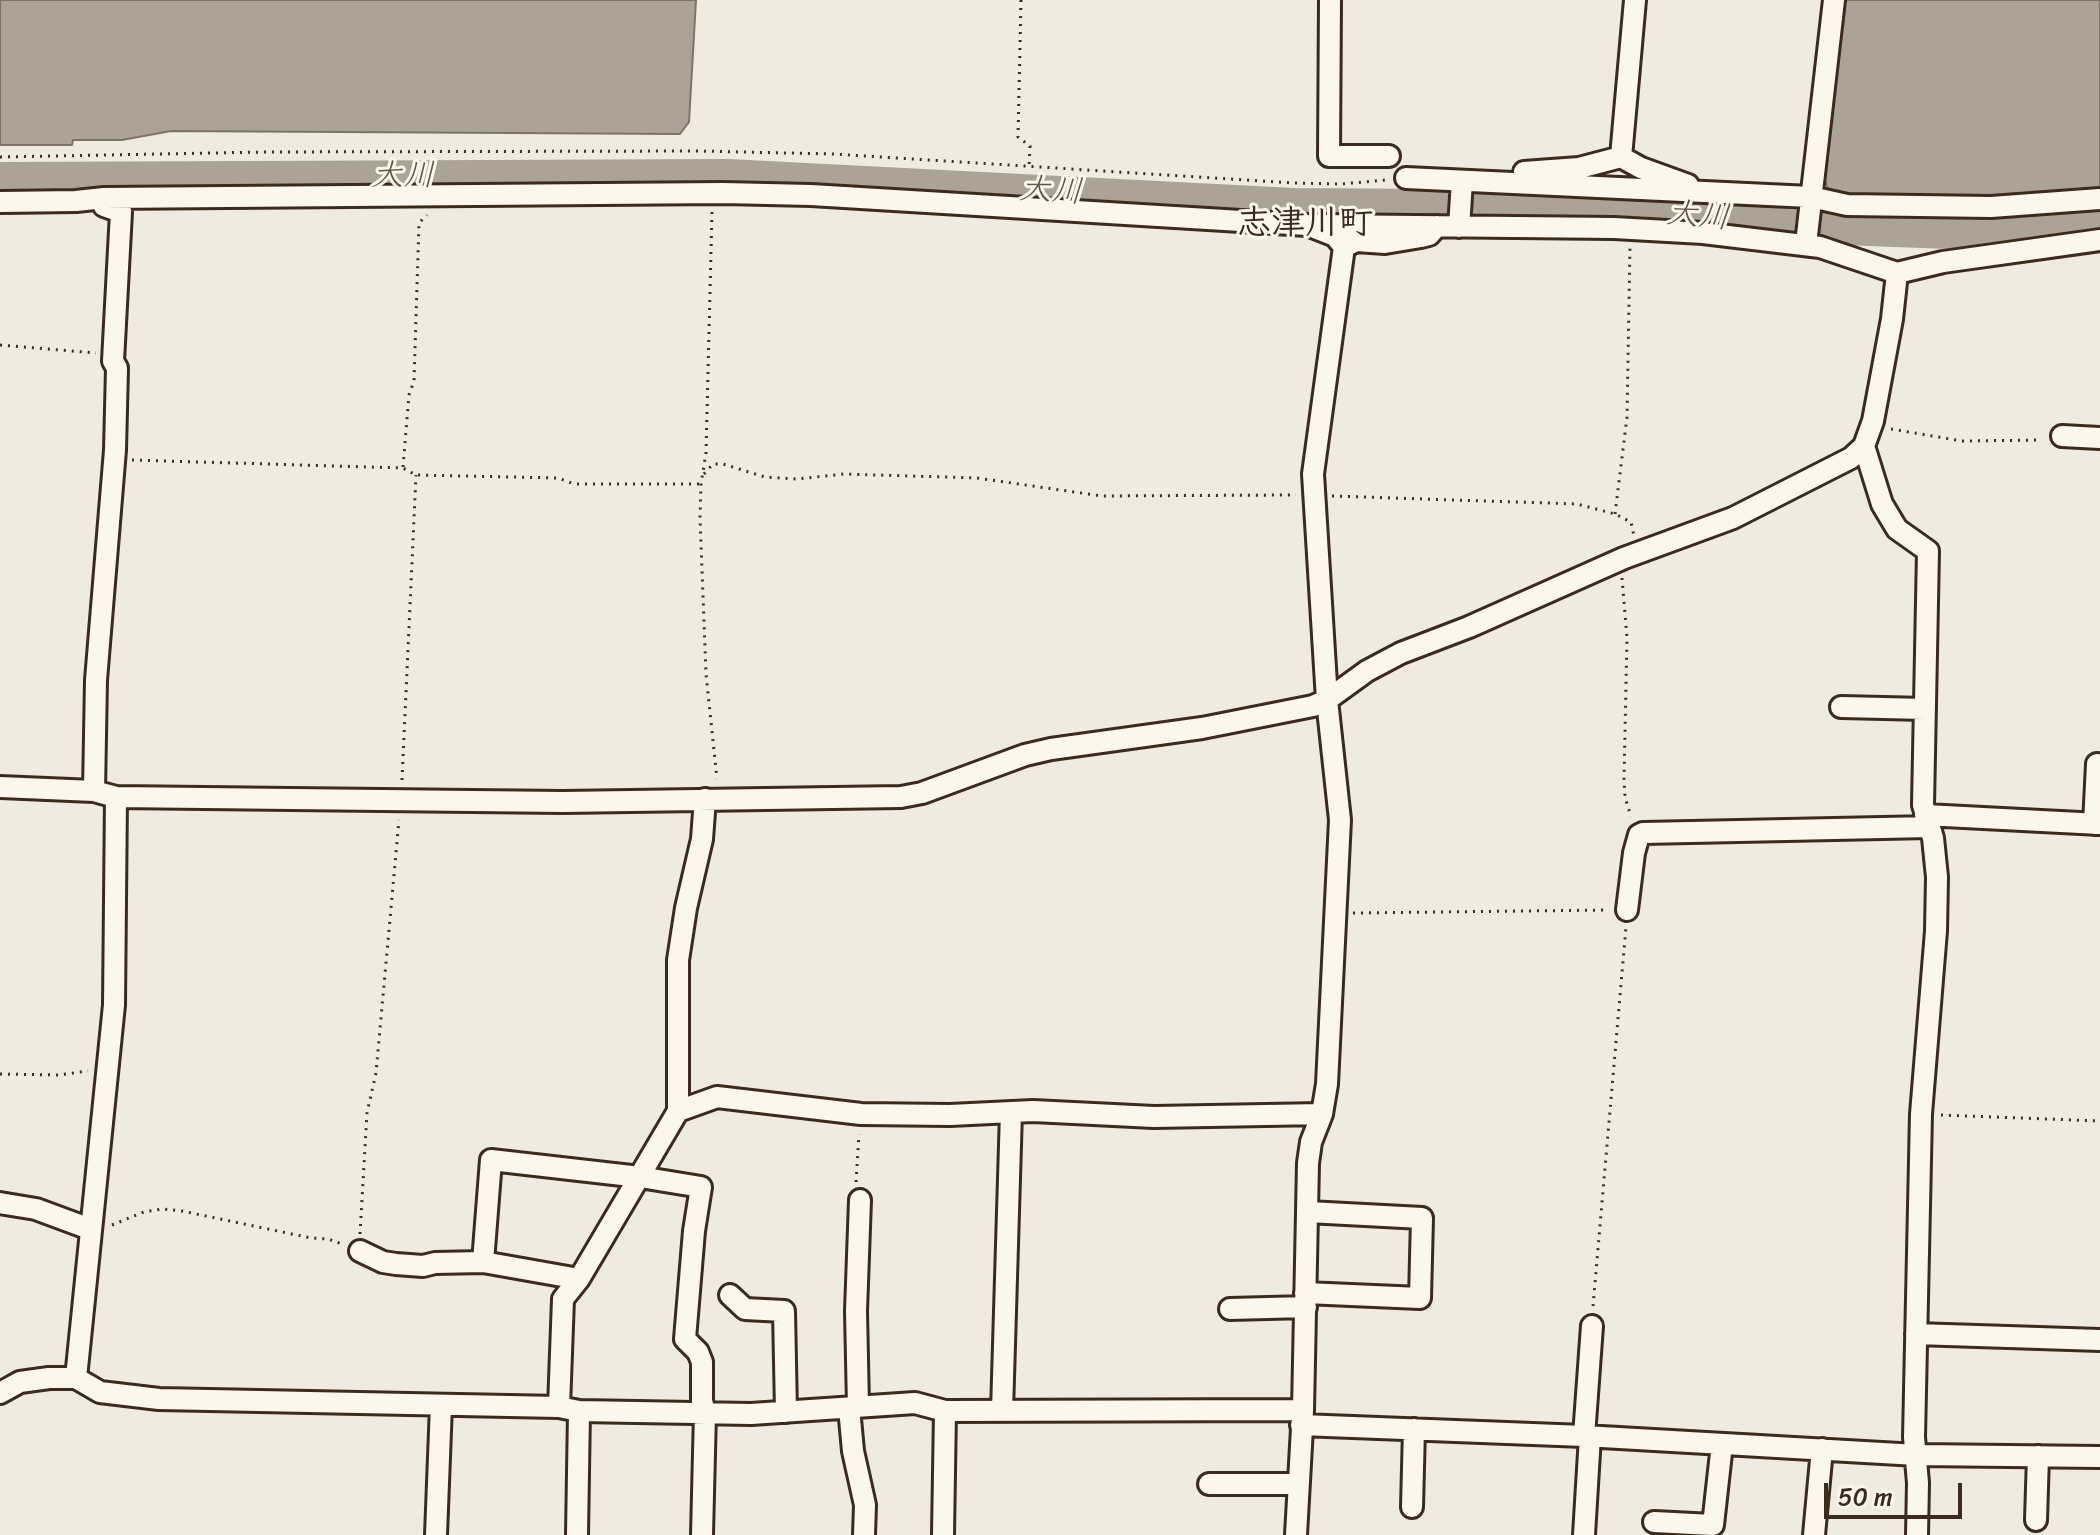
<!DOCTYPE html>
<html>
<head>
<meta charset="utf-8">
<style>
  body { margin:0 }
  #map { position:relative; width:2100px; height:1535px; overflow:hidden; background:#f0ebe0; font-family:Sriracha,sans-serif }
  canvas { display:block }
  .scale { position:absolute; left:1824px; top:1483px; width:138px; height:36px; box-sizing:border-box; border:4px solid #3b2a1e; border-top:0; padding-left:10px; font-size:24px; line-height:28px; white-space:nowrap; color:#3b2a1e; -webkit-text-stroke:6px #fbf7ec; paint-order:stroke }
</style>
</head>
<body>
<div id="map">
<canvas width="2100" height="1535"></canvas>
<div class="scale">50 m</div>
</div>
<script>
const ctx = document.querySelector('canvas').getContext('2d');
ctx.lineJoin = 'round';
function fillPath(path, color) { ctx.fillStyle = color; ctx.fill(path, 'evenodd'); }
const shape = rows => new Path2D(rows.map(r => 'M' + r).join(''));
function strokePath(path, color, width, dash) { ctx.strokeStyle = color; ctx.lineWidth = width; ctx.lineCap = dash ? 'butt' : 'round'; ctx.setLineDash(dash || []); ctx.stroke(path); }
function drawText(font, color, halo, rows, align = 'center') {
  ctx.font = font + ' Sriracha,"Klee One",sans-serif'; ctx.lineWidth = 6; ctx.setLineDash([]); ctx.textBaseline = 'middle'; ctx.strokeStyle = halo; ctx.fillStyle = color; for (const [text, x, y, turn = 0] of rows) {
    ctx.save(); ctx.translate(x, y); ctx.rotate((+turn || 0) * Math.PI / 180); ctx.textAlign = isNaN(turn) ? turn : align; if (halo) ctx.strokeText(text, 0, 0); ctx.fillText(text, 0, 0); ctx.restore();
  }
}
const water = shape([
  [0,0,696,0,689,122,680,134,171,131,122,140,73,140,72,145,0,145,0,0],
  [1845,0,2100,0,2100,191,1996,199,1845,197,1829,191,1824,178,1824,168,1845,0]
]);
const river = shape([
  [0,179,728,176,1294,205,1589,207,1787,226,1949,232,2100,220]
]);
const path = shape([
  [1021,0,1018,137,1030,146,1029,167],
  [0,157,265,152,697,151,834,154,1293,183,1341,184,1386,180],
  [712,212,706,453,701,484,700,518,706,674,717,779],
  [0,345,96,353],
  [1891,429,1962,441,2042,440],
  [132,460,403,468,416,475,558,478,574,484,701,484],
  [403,467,409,395,414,381,419,223,427,215],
  [704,474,713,464,723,464,765,477,797,479,844,474,977,478,1102,496,1296,495],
  [1332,496,1577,504,1615,514,1631,522,1634,536],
  [1615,514,1627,417,1630,246],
  [1622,578,1627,638,1624,779,1625,797,1631,817],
  [402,780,416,475],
  [1353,913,1609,910],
  [0,1074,58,1075,88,1071],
  [1941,1115,2100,1121],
  [856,1182,859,1134],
  [112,1225,144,1212,162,1209,182,1211,311,1238,328,1239,342,1244],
  [360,1234,367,1113,376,1073,399,820],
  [1593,1306,1626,927]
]);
const minor = shape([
  [1330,0,1329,156,1389,156],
  [1621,157,1635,0],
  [1524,172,1579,168,1621,157,1641,168,1688,185],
  [1406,178,1811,197,1847,205,1991,207,2100,199],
  [0,202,76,201,104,198,723,193,811,195,1307,225,1335,236,1344,247],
  [1317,225,1614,228,1703,233,1820,247,1897,273,1943,262,2100,240],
  [1459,227,1462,181],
  [1806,244,1834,0],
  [2062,436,2100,438],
  [1864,446,1882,504,1897,529,1928,551,1923,805,1933,838,1937,877,1936,931,1921,1114,1914,1437,1918,1483,1917,1535],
  [1841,707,1925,709],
  [0,787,94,791,116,797,291,799,563,802,901,797,922,793,1025,755,1051,749,1202,728,1313,706,1327,700,1367,671,1401,653,1469,627,1624,558,1733,518,1851,458,1864,446,1873,421,1892,319,1897,273],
  [94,791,96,680,115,450,117,368,113,361,121,212,104,206,104,198],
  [1925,815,2100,824],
  [2094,824,2097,764],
  [1627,910,1634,853,1639,835,1643,833,1930,827],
  [678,1111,717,1097,861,1114,950,1115,1033,1111,1154,1117,1322,1114],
  [0,1203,36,1209,90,1229],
  [360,1251,383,1262,396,1264,423,1266,435,1263,483,1262,579,1279],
  [483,1262,491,1160,640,1177,701,1187,694,1231,685,1339,698,1352,702,1362,702,1401,705,1412,702,1535],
  [1305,1293,1420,1298,1422,1218,1308,1212],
  [730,1295,745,1309,784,1311,786,1412],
  [1230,1309,1306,1307],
  [1916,1334,2100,1340],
  [76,1378,114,1005,116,797],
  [0,1393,20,1382,49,1378,76,1378,100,1392,159,1399,559,1407,579,1411,751,1414,915,1403,945,1411,1303,1410],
  [559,1407,563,1299,579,1279,678,1111,678,960,686,908,702,839,705,799],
  [858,1407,856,1311,860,1200],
  [849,1408,853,1451,865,1505,864,1535],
  [1002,1411,1011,1112],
  [1301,1425,1584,1436,1917,1455,2100,1457],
  [1584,1436,1592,1326],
  [1209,1484,1297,1484],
  [1412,1507,1414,1429],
  [2036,1520,2038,1456],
  [1654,1522,1713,1525,1722,1444],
  [436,1535,441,1405],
  [577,1535,579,1411],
  [943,1535,945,1411],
  [1296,1535,1303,1410,1308,1163,1311,1142,1322,1114,1327,1084,1340,820,1327,700,1313,474,1344,247,1356,241,1385,243,1421,237,1429,235,1437,226],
  [1584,1535,1590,1436],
  [1814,1535,1822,1449]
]);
const waterNames = [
  ["大川",403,177],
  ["大川",1051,192,3],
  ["大川",1698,217,5]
];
const quarterNames = [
  ["志津川町",1305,224]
];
fillPath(water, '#aca397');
strokePath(water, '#7f7367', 2);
strokePath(river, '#aca397', 34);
strokePath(minor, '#3b2a1e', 26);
strokePath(path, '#3b2a1e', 3, [2, 6]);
strokePath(minor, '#fbf7ec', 20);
drawText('italic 32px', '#635448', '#fbf7ec', waterNames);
drawText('bold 34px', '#3b2a1e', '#fbf7ec', quarterNames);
</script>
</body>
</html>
